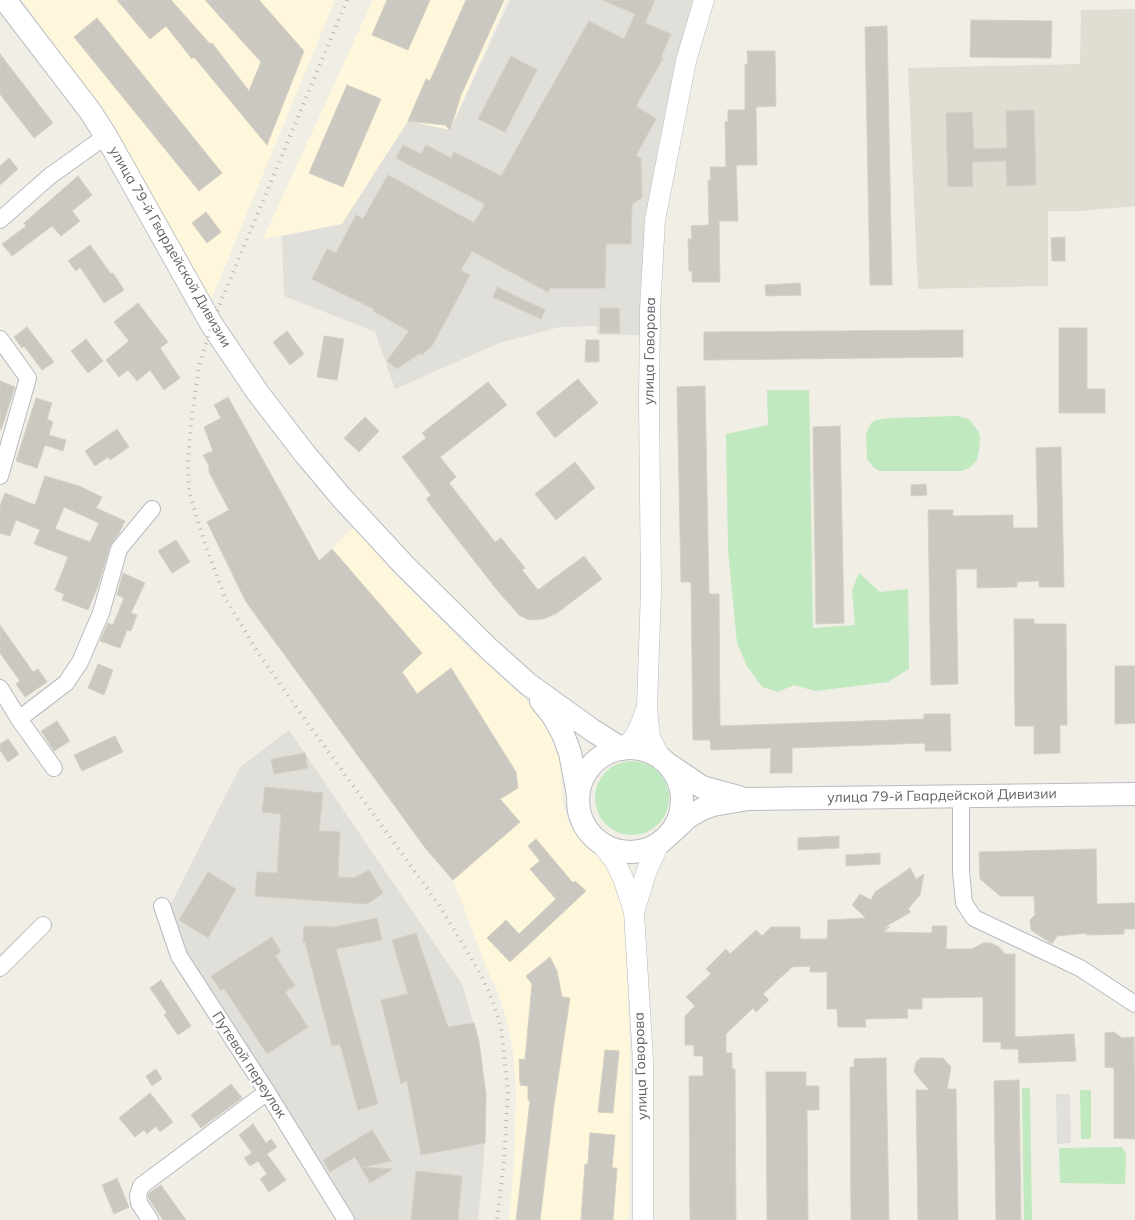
<!DOCTYPE html>
<html>
<head>
<meta charset="utf-8">
<style>
  body { margin:0 }
  canvas { display:block; background:#f0eee5 }
</style>
</head>
<body>
<canvas width="1135" height="1220"></canvas>
<script>
const ctx = document.querySelector('canvas').getContext('2d');
ctx.lineJoin = 'round';
function fillPath(path, color) { ctx.fillStyle = color; ctx.fill(path, 'evenodd'); }
const shape = rows => new Path2D(rows.map(r => 'M' + r).join(''));
function strokePath(path, color, width, dash) { ctx.strokeStyle = color; ctx.lineWidth = width; ctx.lineCap = dash ? 'butt' : 'round'; ctx.setLineDash(dash || []); ctx.stroke(path); }
function drawText(font, color, halo, rows, align = 'center') {
  ctx.font = font + ' Mulish,sans-serif'; ctx.lineWidth = 5; ctx.setLineDash([]); ctx.textBaseline = 'middle'; ctx.strokeStyle = halo; ctx.fillStyle = color; for (const [text, x, y, turn = 0] of rows) {
    ctx.save(); ctx.translate(x, y); ctx.rotate((+turn || 0) * Math.PI / 180); ctx.textAlign = isNaN(turn) ? turn : align; if (halo) ctx.strokeText(text, 0, 0); ctx.fillText(text, 0, 0); ctx.restore();
  }
}
const commercial = shape([
  [22,0,335,0,211,300,115,131,98,105],
  [373,0,507,0,450,130,408,121,342,224,263,239],
  [354,527,396,576,465,644,525,699,544,721,553,736,560,758,563,806,570,825,609,868,624,897,630,1061,629,1220,509,1220,514,1165,516,1091,514,1058,508,1025,499,995,487,969,453,880,519,821,511,812,499,808,490,796,399,668,320,560]
]);
const industrial = shape([
  [510,0,694,0,675,73,658,148,645,223,640,297,640,335,597,335,597,326,560,327,499,343,395,389,375,332,284,296,282,236,342,224,408,121,450,130],
  [289,730,462,984,479,1041,486,1095,484,1158,478,1220,352,1220,184,955,170,906,240,767],
  [1056,1094,1070,1094,1071,1143,1057,1144]
]);
const education = shape([
  [1135,9,1135,206,1080,211,1048,211,1048,286,918,289,908,68,1080,64,1081,10]
]);
const green = shape([
  [767,390,809,390,813,628,855,625,852,590,859,573,880,592,908,589,909,669,888,682,815,691,794,685,778,692,762,687,747,666,737,643,728,550,726,434,768,425],
  [957,416,969,419,978,431,980,436,979,450,977,460,969,468,961,471,879,471,874,468,867,459,866,434,871,423,876,420,890,418],
  '595 798a37 37 0 1 1 74 0a37 37 0 1 1-74 0Z',
  [1022,1088,1030,1088,1032,1220,1024,1220],
  [1080,1090,1091,1090,1091,1139,1081,1139],
  [1122,1147,1126,1154,1125,1184,1060,1183,1059,1148]
]);
const building = shape([
  [117,0,171,0,210,44,212,43,249,91,261,62,205,0,259,0,304,51,267,145,194,57,192,59,166,26,150,39,117,0],
  [387,0,430,0,408,50,372,35,387,0],
  [466,0,504,0,461,95,450,130,445,125,408,121,426,79,430,81,466,0],
  [602,0,655,0,645,23,671,34,661,57,663,58,636,106,656,119,636,155,641,159,642,198,632,204,631,244,606,244,605,288,550,288,548,292,472,251,461,270,470,275,432,346,422,355,420,353,397,369,387,361,409,331,373,311,374,309,312,279,327,249,336,253,356,215,363,219,388,175,474,223,485,204,396,158,403,145,421,154,426,145,451,158,454,152,501,176,589,21,624,39,635,14,602,0],
  [97,18,222,173,199,191,74,37,97,18],
  [971,20,1052,21,1051,58,970,57,971,20],
  [887,26,892,285,870,285,865,27,887,26],
  [747,51,775,51,776,106,756,107,757,165,736,165,738,221,719,221,720,282,692,282,692,271,689,271,688,239,692,239,691,226,709,225,708,180,711,180,710,167,726,167,725,122,728,122,728,110,745,110,745,64,748,64,747,51],
  [0,54,53,123,34,138,0,94,0,54],
  [511,56,537,70,505,132,478,119,511,56],
  [347,85,381,99,343,187,309,173,347,85],
  [1034,110,1036,185,1007,186,1006,161,972,162,973,186,948,187,946,113,972,112,974,149,1007,148,1006,111,1034,110],
  [9,158,18,169,0,185,0,166,9,158],
  [78,176,92,195,72,211,80,221,61,236,52,226,12,256,2,244,26,226,24,223,78,176],
  [206,212,221,232,207,243,192,223,206,212],
  [1065,237,1065,261,1052,261,1051,238,1065,237],
  [90,245,111,274,113,273,124,290,104,303,80,267,76,271,68,261,90,245],
  [800,283,801,295,766,296,765,285,800,283],
  [497,287,545,310,541,319,493,297,497,287],
  [138,303,168,342,160,348,180,378,164,390,150,370,137,381,128,370,119,377,106,360,129,341,114,322,138,303],
  [600,308,619,308,620,333,600,333,600,308],
  [27,327,54,362,42,370,24,346,22,348,14,337,27,327],
  [1059,328,1087,328,1087,389,1105,389,1105,413,1059,413,1059,328],
  [963,330,963,357,704,360,704,332,963,330],
  [287,331,304,354,290,365,273,342,287,331],
  [324,336,344,339,337,380,317,377,324,336],
  [86,339,103,361,88,373,71,351,86,339],
  [586,340,599,340,599,362,585,362,586,340],
  [578,379,598,403,555,438,536,413,578,379],
  [0,381,15,387,1,430,0,430,0,381],
  [488,382,507,405,440,457,456,477,449,483,495,542,501,538,525,568,522,570,538,590,584,556,602,579,557,613,543,619,529,620,519,615,497,590,426,499,431,495,402,457,426,438,422,433,488,382],
  [705,386,709,594,719,594,720,726,924,719,924,714,950,714,951,751,925,751,925,743,792,748,792,773,770,773,771,748,711,750,710,740,693,740,691,582,681,582,677,387,705,386],
  [228,397,319,561,332,549,422,653,402,672,417,694,451,668,516,772,518,788,500,799,520,822,453,880,426,849,246,602,207,522,229,510,209,472,209,466,203,455,213,451,204,427,221,418,214,405,228,397],
  [36,398,52,403,47,419,53,422,49,435,66,440,63,451,45,445,37,468,16,461,36,398],
  [365,417,379,431,359,452,344,438,365,417],
  [840,426,844,623,816,624,813,427,840,426],
  [117,429,129,447,110,460,108,457,95,466,85,451,117,429],
  [1061,447,1064,587,1039,587,1039,581,1017,582,1017,587,977,588,977,569,956,569,958,684,931,685,928,510,953,510,953,516,1013,515,1013,528,1038,528,1036,448,1061,447],
  [575,462,595,488,556,520,535,494,575,462],
  [45,476,79,486,102,497,96,508,125,521,119,533,110,546,98,586,88,610,62,600,64,594,55,590,68,557,34,544,40,530,16,520,10,536,0,533,0,506,5,493,35,505,45,476],
  [64,507,99,523,90,542,55,529,64,507],
  [926,484,927,495,911,496,911,485,926,484],
  [176,540,190,562,172,573,158,551,176,540],
  [123,573,145,583,131,613,137,615,131,631,127,630,120,648,100,641,108,623,113,625,124,598,117,595,123,573],
  [1014,619,1034,619,1034,624,1066,624,1067,725,1060,725,1060,753,1034,754,1034,726,1015,726,1014,619],
  [0,625,33,672,38,669,47,682,25,697,16,684,20,681,0,653,0,625],
  [98,664,113,670,104,695,88,688,98,664],
  [1115,666,1135,666,1135,723,1115,724,1115,666],
  [57,721,70,741,54,751,41,731,57,721],
  [115,736,123,752,82,771,74,755,115,736],
  [8,739,19,754,8,762,0,750,0,744,8,739],
  [305,753,308,768,274,774,271,759,305,753],
  [265,787,323,793,319,831,340,832,338,877,354,878,369,870,383,893,367,904,255,896,257,872,277,873,281,814,262,812,265,787],
  [839,836,839,848,798,850,798,838,839,836],
  [536,839,573,883,575,881,586,891,510,962,487,938,506,920,519,934,556,899,530,869,540,861,528,846,536,839],
  [1096,849,1097,904,1135,903,1135,929,1124,929,1124,934,1087,935,1087,933,1057,936,1052,944,1031,930,1030,920,1035,915,1034,896,1000,896,980,879,979,852,1096,849],
  [880,853,880,864,846,866,846,855,880,853],
  [910,868,916,879,924,874,920,895,908,909,911,912,883,928,890,927,883,932,932,933,932,926,947,926,946,949,972,949,983,943,991,943,999,947,1005,954,1015,954,1015,1037,1074,1034,1076,1061,1019,1063,1018,1049,1001,1049,1001,1042,983,1042,983,997,922,998,922,1009,907,1009,908,1018,865,1019,866,1027,838,1027,837,1009,827,1009,827,972,810,972,810,966,792,967,763,994,769,1000,756,1012,753,1008,726,1034,726,1053,732,1053,732,1069,735,1069,736,1220,690,1220,689,1076,703,1076,703,1056,694,1056,694,1045,685,1045,685,1016,695,1006,686,997,711,974,706,969,726,949,730,954,756,930,762,936,771,927,800,927,800,939,827,939,828,920,866,918,852,905,860,894,871,900,875,892,910,868],
  [208,872,236,889,208,938,179,920,208,872],
  [377,918,382,940,336,949,378,1104,358,1110,340,1044,332,1046,305,942,303,942,304,926,334,927,377,918],
  [416,933,448,1027,474,1023,479,1041,486,1095,485,1143,421,1155,407,1081,401,1084,381,1000,408,994,392,940,416,933],
  [272,937,281,952,275,955,295,986,285,992,308,1027,267,1054,224,988,221,991,211,976,272,937],
  [550,957,557,971,562,997,570,998,554,1105,540,1220,516,1220,530,1101,528,1100,528,1086,520,1085,519,1059,525,1060,532,984,526,976,550,957],
  [161,980,191,1026,178,1035,164,1015,167,1013,150,988,161,980],
  [1114,1032,1122,1038,1134,1037,1135,1139,1114,1138,1114,1068,1105,1067,1105,1033,1114,1032],
  [605,1050,619,1051,613,1113,598,1112,605,1050],
  [886,1058,889,1220,851,1220,850,1067,854,1067,854,1059,886,1058],
  [921,1058,943,1058,951,1067,947,1089,956,1089,958,1220,918,1220,916,1090,929,1090,914,1072,916,1062,921,1058],
  [156,1069,162,1079,152,1086,146,1076,156,1069],
  [766,1072,806,1072,806,1086,819,1086,819,1110,807,1110,808,1220,767,1220,766,1072],
  [1019,1080,1021,1220,996,1220,994,1081,1019,1080],
  [231,1084,242,1098,201,1128,191,1115,231,1084],
  [150,1093,173,1122,160,1132,156,1126,147,1134,144,1130,135,1137,119,1118,150,1093],
  [253,1124,266,1143,271,1139,277,1147,267,1154,286,1180,269,1192,260,1179,267,1174,258,1161,250,1166,244,1158,252,1153,239,1135,253,1124],
  [372,1130,391,1161,363,1167,393,1169,370,1183,355,1157,330,1172,323,1160,372,1130],
  [590,1133,615,1135,612,1168,617,1168,613,1220,581,1220,585,1164,588,1164,590,1133],
  [416,1171,462,1176,458,1220,411,1220,416,1171],
  [117,1178,129,1207,114,1214,102,1185,117,1178],
  [161,1185,186,1220,163,1220,149,1199,148,1196,149,1193,161,1185]
]);
const minor = shape([
  [0,220,50,176,106,136],
  [0,339,28,378,0,476],
  [0,688,19,719,54,768],
  [19,719,66,683,80,662,101,613,119,549,152,509],
  [961,796,961,871,964,903,974,918,1080,968,1135,1004],
  [162,906,179,956,267,1092,346,1220],
  [0,968,43,925],
  [150,1220,139,1203,138,1195,141,1186,267,1092]
]);
const tertiary = shape([
  [622,749,634,738,641,724,645,712],
  [660,757,650,738,647,707,651,590,649,400,650,310,655,220,686,61,704,0],
  [603,846,614,860,623,878,634,912,643,1061,643,1220],
  [634,912,647,870,658,846]
]);
const secondary = shape([
  [5,0,90,111,106,136,212,325,258,393,305,454,341,497,404,565,489,649,528,684,592,730,622,749],
  [541,701,553,716,563,734,570,753,578,795],
  '578 800a52 52 0 1 1 104 0a52 52 0 1 1-104 0Z',
  [671,766,702,787,739,797],
  [670,834,688,817,704,808,713,805,748,799,1135,794]
]);
const rail = shape([
  [347,0,221,301,212,325,199,366,191,423,188,461,189,492,206,547,226,600,259,654,294,704,439,905,480,973,492,999,501,1028,508,1092,504,1161,497,1220]
]);
const streetNames = [
  ["улица 79-й Гвардейской Дивизии",170,247,60],
  ["улица Говорова",650,351,-89],
  ["улица 79-й Гвардейской Дивизии",942,796,-1],
  ["Путевой переулок",249,1065,57],
  ["улица Говорова",641,1066,-92]
];
fillPath(commercial, '#fff7db');
fillPath(industrial, '#e1dfd9');
fillPath(education, '#e0ddd3');
fillPath(green, '#c0e9c0');
fillPath(building, '#cbc8c2');
strokePath(building, '#d5d0c3', 1);
strokePath(minor, '#b7bbc0', 18);
strokePath(tertiary, '#b7bbc0', 21);
strokePath(secondary, '#b8bcc2', 24);
strokePath(minor, '#fff', 16);
strokePath(tertiary, '#fff', 20);
strokePath(secondary, '#fff', 22);
strokePath(rail, '#b6b7b7', 4, [1, 6]);
drawText('14px', '#5d6166', '#fff', streetNames);
</script>
</body>
</html>
